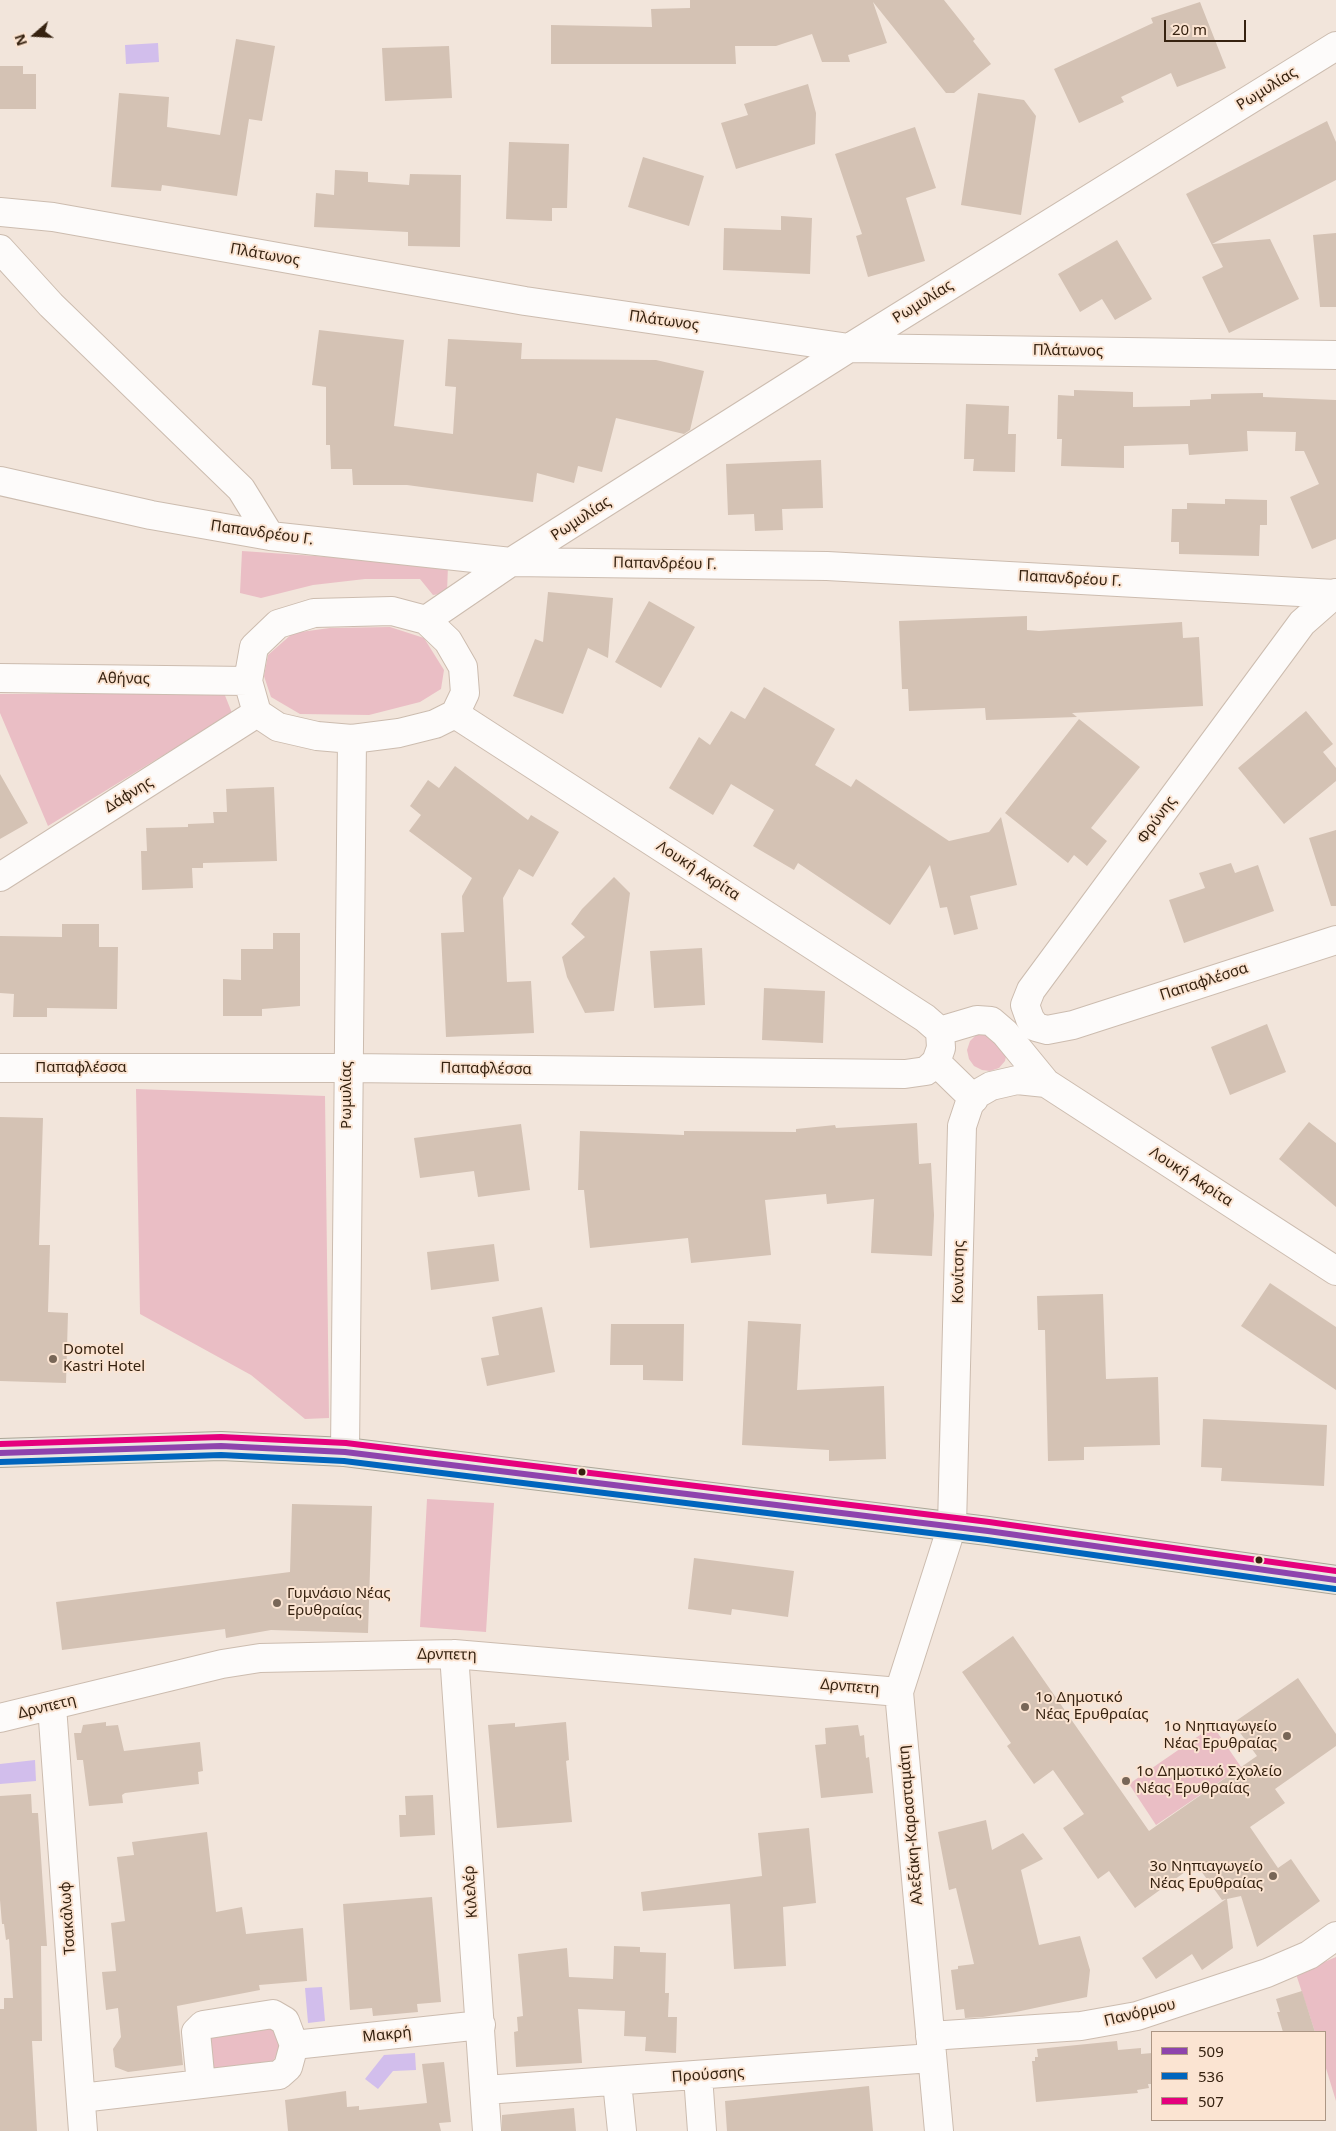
<!DOCTYPE html>
<html>
<head>
<meta charset="utf-8">
<style>
  body { margin:0 }
  #map { position:relative; width:1336px; height:2131px; overflow:hidden; background:#f2e5db; font-family:"Noto Sans",sans-serif }
  canvas { display:block }
  .legend { position:absolute; left:1151px; top:2031px; width:175px; height:90px; box-sizing:border-box; background:#fbe4d2; border:1px solid #ac9684; margin:0; padding:6px 9px; list-style:none; font-size:15px; color:#362210 }
  .legend li { display:flex; align-items:center; gap:10px; height:25px }
  .legend b { width:25px; border:1px solid #ac9684 }
  .north { position:absolute; left:10px; top:10px; width:50px; height:50px; -webkit-text-stroke:4px #fbe4d2; paint-order:stroke; rotate:251deg; font-size:14px; font-weight:700; line-height:20px; text-align:center; color:#362210 }
  .north::after { content:''; display:block; margin:auto; width:18px; height:22px; background:#362210; clip-path:polygon(50% 0,100% 100%,50% 72%,0 100%) }
  .scale { position:absolute; left:1164px; top:20px; width:82px; height:22px; box-sizing:border-box; border:2px solid #362210; border-top:0; padding-left:6px; font-size:15px; line-height:18px; white-space:nowrap; color:#362210; -webkit-text-stroke:4px #fbe4d2; paint-order:stroke }
</style>
</head>
<body>
<div id="map">
<canvas width="1336" height="2131"></canvas>
<ul class="legend">
<li><b style="height:6px;background:#8e44ad"></b>509</li>
<li><b style="height:6px;background:#0065bd"></b>536</li>
<li><b style="height:6px;background:#e5007d"></b>507</li>
</ul>
<div class="north">N</div>
<div class="scale">20 m</div>
</div>
<script>
const ctx = document.querySelector('canvas').getContext('2d');
ctx.lineJoin = 'round';
function fillPath(path, color) { ctx.fillStyle = color; ctx.fill(path, 'evenodd'); }
const shape = rows => new Path2D(rows.map(r => 'M' + r).join(''));
function strokePath(path, color, width, dash) { ctx.strokeStyle = color; ctx.lineWidth = width; ctx.lineCap = dash ? 'butt' : 'round'; ctx.setLineDash(dash || []); ctx.stroke(path); }
function drawText(font, color, halo, rows, align = 'center') {
  ctx.font = font + ' "Noto Sans",sans-serif'; ctx.lineWidth = 4; ctx.setLineDash([]); ctx.textBaseline = 'middle'; ctx.strokeStyle = halo; ctx.fillStyle = color; for (const [text, x, y, turn = 0] of rows) {
    ctx.save(); ctx.translate(x, y); ctx.rotate((+turn || 0) * Math.PI / 180); ctx.textAlign = isNaN(turn) ? turn : align; if (halo) ctx.strokeText(text, 0, 0); ctx.fillText(text, 0, 0); ctx.restore();
  }
}
const green = shape([
  [242,551,448,565,447,593,433,595,420,579,365,579,313,585,261,598,240,593],
  [390,627,424,638,444,670,441,689,420,702,369,715,300,714,271,697,264,676,268,655,293,633,330,628],
  [224,693,232,713,48,826,0,713,0,694],
  [984,1031,1007,1052,1005,1061,999,1068,990,1071,982,1070,974,1066,969,1059,967,1050,970,1041,976,1035],
  [136,1089,325,1096,329,1418,305,1419,251,1375,140,1314],
  [427,1499,494,1503,486,1632,420,1627],
  [1213,1726,1241,1767,1156,1825,1129,1784],
  [1336,1957,1336,2101,1325,2065,1325,2032,1315,2032,1296,1974],
  [263,2021,277,2032,280,2052,271,2063,215,2071,206,2064,211,2029]
]);
const water = shape([
  [158,43,159,62,126,64,125,45],
  [35,1760,36,1781,0,1784,0,1764],
  [322,1987,325,2021,308,2023,305,1988],
  [415,2053,416,2070,393,2071,378,2089,365,2079,384,2055]
]);
const building = shape([
  [690,0,944,0,975,39,973,41,991,64,954,93,946,93,873,2,887,43,848,55,850,62,822,62,812,34,776,46,735,46,736,64,551,64,551,25,652,27,651,9,690,8],
  [1200,2,1226,68,1177,87,1171,73,1121,97,1124,102,1079,123,1054,69,1153,23,1151,18],
  [236,39,275,46,262,121,249,119,237,196,162,185,161,191,111,187,119,93,169,97,167,127,220,135],
  [449,46,452,98,385,101,382,48],
  [0,66,23,66,23,74,36,74,36,109,0,109],
  [808,84,816,113,815,144,736,169,721,123,748,115,744,104],
  [978,93,1024,100,1036,116,1021,215,961,205],
  [1327,121,1336,142,1336,180,1212,244,1270,239,1299,299,1229,333,1202,277,1223,267,1186,194],
  [915,127,936,188,906,198,925,261,868,277,856,236,862,234,835,154],
  [509,142,569,144,567,208,552,208,552,221,506,219],
  [643,157,704,176,689,226,628,207],
  [335,170,368,172,368,182,409,185,410,174,461,175,460,247,408,246,408,232,314,227,316,193,334,195],
  [781,216,812,218,810,274,723,270,724,228,781,230],
  [1336,233,1336,307,1320,307,1313,235],
  [1117,240,1152,299,1115,320,1102,299,1080,312,1058,274],
  [319,330,404,340,394,426,453,434,456,387,445,386,448,339,522,343,521,359,656,360,704,371,690,430,684,434,616,418,602,472,578,466,574,483,537,473,533,502,407,485,353,485,352,469,331,469,330,445,326,445,326,387,312,385],
  [1074,390,1133,392,1133,407,1190,406,1190,400,1211,399,1211,394,1263,393,1263,397,1336,400,1336,539,1312,549,1290,497,1319,484,1304,451,1295,451,1296,432,1247,431,1248,451,1189,455,1188,444,1124,446,1124,468,1061,466,1062,439,1057,439,1058,395,1074,396],
  [966,404,1009,406,1008,434,1016,434,1015,472,973,471,974,459,964,459],
  [821,460,823,508,782,509,783,530,755,531,754,514,728,515,726,464],
  [1225,499,1267,500,1267,525,1260,525,1259,556,1179,554,1179,542,1171,542,1172,509,1187,509,1187,503,1225,504],
  [548,592,613,598,608,658,588,648,563,714,513,696,535,639,543,642],
  [649,601,695,627,661,688,615,662],
  [1027,616,1027,630,1039,631,1182,622,1183,638,1199,637,1203,706,1072,713,1077,717,986,720,985,708,909,711,908,689,902,689,899,621],
  [764,687,835,729,815,765,851,787,856,779,949,841,989,832,1001,817,1017,885,970,896,978,929,954,935,947,907,940,908,930,865,890,925,798,863,794,870,753,846,774,810,731,784,713,815,669,788,699,737,710,745,731,711,745,719],
  [1306,711,1333,744,1323,752,1336,768,1336,781,1284,824,1238,768],
  [1079,719,1140,767,1091,828,1107,841,1087,866,1074,855,1068,863,1005,813],
  [455,766,528,820,531,815,559,832,533,877,519,869,503,898,507,982,531,981,534,1033,446,1037,441,933,464,932,462,896,472,878,409,831,421,815,410,806,428,780,439,788],
  [0,774,28,823,0,839],
  [274,787,277,861,203,863,203,868,192,868,193,888,142,890,141,851,147,851,146,828,188,827,188,824,214,823,213,812,227,812,226,789],
  [1336,830,1336,906,1331,906,1309,838],
  [1231,863,1235,873,1258,865,1274,911,1184,943,1169,900,1205,888,1199,873],
  [614,877,630,893,614,1011,585,1013,567,977,562,957,585,937,571,924,582,909],
  [62,924,99,924,99,947,118,947,117,1009,47,1008,47,1017,13,1017,14,994,0,993,0,936,62,937],
  [273,933,300,933,300,1006,262,1009,262,1016,223,1016,223,979,241,980,241,949,273,949],
  [702,948,705,1005,654,1008,650,951],
  [764,988,825,991,823,1043,762,1040],
  [1267,1024,1286,1072,1230,1095,1211,1047],
  [0,1117,43,1118,39,1245,50,1245,48,1312,68,1313,66,1383,0,1381],
  [1309,1122,1336,1143,1336,1207,1279,1159],
  [917,1123,919,1164,931,1163,934,1215,932,1256,871,1253,874,1199,827,1204,826,1194,765,1200,771,1255,691,1263,688,1238,590,1248,584,1190,578,1190,580,1131,684,1135,684,1131,796,1132,796,1129,835,1125,836,1128],
  [521,1124,530,1190,478,1197,474,1171,420,1178,414,1138],
  [494,1244,499,1281,431,1290,427,1252],
  [1270,1283,1336,1327,1336,1390,1241,1326],
  [1103,1294,1106,1379,1158,1377,1160,1445,1084,1447,1084,1460,1048,1461,1045,1330,1038,1330,1037,1296],
  [542,1307,555,1372,487,1386,481,1358,499,1355,492,1317],
  [748,1321,801,1324,797,1390,884,1386,886,1459,829,1461,829,1450,742,1445],
  [611,1324,684,1324,683,1381,643,1380,643,1365,610,1365],
  [1203,1419,1327,1425,1324,1486,1221,1481,1222,1468,1201,1467],
  [292,1504,372,1506,368,1633,271,1630,226,1638,225,1629,62,1650,56,1602,290,1572],
  [694,1558,794,1571,788,1617,732,1609,731,1615,688,1609],
  [1013,1636,1149,1831,1257,1756,1233,1723,1298,1678,1336,1734,1336,1746,1275,1789,1285,1803,1250,1827,1278,1868,1291,1859,1320,1901,1257,1947,1241,1896,1227,1899,1233,1948,1202,1970,1192,1954,1156,1979,1142,1958,1226,1899,1222,1900,1196,1864,1135,1908,1109,1871,1098,1879,1063,1828,1084,1814,1053,1770,1034,1784,1007,1746,1011,1743,962,1672],
  [106,1722,106,1726,118,1725,124,1751,200,1742,203,1771,198,1772,199,1784,125,1793,122,1795,123,1803,89,1806,83,1760,77,1760,74,1733,81,1733,83,1725],
  [566,1722,569,1760,566,1761,572,1822,497,1828,488,1725,515,1723,515,1727],
  [858,1725,860,1736,864,1735,866,1758,869,1757,873,1793,821,1798,815,1745,826,1744,825,1728],
  [31,1794,32,1813,38,1813,47,1946,41,1946,42,2041,32,2041,37,2131,0,2131,0,2009,4,2009,4,1998,13,1998,9,1939,6,1940,4,1924,2,1924,0,1900,0,1796],
  [433,1795,435,1835,400,1837,399,1815,406,1815,405,1796],
  [986,1820,992,1850,1023,1833,1043,1859,1021,1870,1039,1945,1080,1936,1090,1970,1087,1997,1016,2012,983,2017,965,2018,964,2009,956,2010,951,1970,958,1969,958,1966,974,1964,956,1888,949,1890,938,1832],
  [809,1828,816,1903,783,1907,786,1966,734,1969,730,1904,643,1911,641,1892,762,1876,758,1833],
  [207,1832,216,1912,242,1907,246,1934,303,1928,307,1981,259,1985,260,1990,177,2006,183,2065,128,2072,115,2067,113,2049,121,2037,118,2008,106,2010,102,1972,116,1971,111,1923,125,1921,117,1857,134,1855,132,1842],
  [432,1897,441,2002,417,2004,418,2012,373,2016,372,2008,350,2010,343,1904],
  [614,1946,640,1947,640,1952,666,1953,665,1993,669,1993,668,2017,677,2017,676,2053,645,2051,646,2037,624,2036,625,2011,578,2009,582,2063,516,2067,514,2032,518,2031,517,2017,523,2016,518,1954,567,1948,569,1977,613,1979],
  [1302,1991,1315,2032,1283,2032,1277,2012,1280,2012,1276,1999],
  [1117,2041,1118,2050,1141,2048,1141,2054,1152,2053,1152,2084,1148,2084,1149,2088,1137,2090,1138,2093,1036,2102,1032,2061,1035,2061,1035,2057,1038,2057,1037,2049],
  [444,2062,451,2122,439,2123,441,2131,288,2131,285,2100,346,2091,347,2107,359,2106,359,2110,427,2103,422,2064],
  [869,2086,873,2131,727,2131,725,2101],
  [574,2108,576,2131,502,2131,502,2115]
]);
const minor = shape([
  [0,212,53,217,525,301,849,348,1336,355],
  [0,249,51,305,241,489,270,536],
  [0,481,151,515,270,536,511,562,827,566,1336,594],
  [1336,593,1302,623,1031,990,1025,1005,1030,1019,1036,1027,1047,1030,1073,1025,1336,940],
  [392,611,426,620,448,641,463,667,465,693,455,714,435,724,399,733,352,739,317,736,278,727,257,713,248,681,254,647,278,624,314,613,392,611],
  [426,620,511,562,849,348,1336,46],
  [0,678,248,681],
  [455,714,925,1018,940,1031],
  [0,877,257,713],
  [940,1031,977,1020,991,1021,1005,1033,1046,1083,1336,1271],
  [936,1062,974,1099],
  [0,1068,348,1068,905,1074,926,1071,936,1062,941,1048,940,1031],
  [345,1452,352,739],
  [454,1654,487,2131],
  [52,1706,83,2131],
  [0,1718,222,1664,260,1658,454,1654,899,1692],
  [930,2036,1081,2026,1137,2016,1267,1973,1309,1955,1336,1936],
  [698,2076,702,2131],
  [617,2082,622,2131],
  [201,2084,196,2032,203,2025,273,2014,285,2021,294,2045],
  [485,2090,932,2058],
  [81,2098,279,2075,288,2067,294,2045,481,2025],
  [939,2131,899,1692,952,1526,962,1126,969,1105,977,1094,991,1086,1017,1080,1046,1083]
]);
const major = shape([
  [0,1453,221,1446,345,1452,988,1531,1336,1580]
]);
const bus1 = shape([
  [0,1453,221,1446,345,1452,988,1531,1336,1580]
]);
const bus2 = shape([
  [0,1462,221,1455,344,1461,987,1540,1335,1589]
]);
const bus3 = shape([
  [0,1444,221,1437,346,1443,989,1522,1336,1571]
]);
const markers = [
  [53,1359,5,"#786657"],
  [582,1472,4.5,"#362210"],
  [1259,1560,4.5,"#362210"],
  [277,1603,5,"#786657"],
  [1025,1707,5,"#786657"],
  [1287,1736,5,"#786657"],
  [1126,1781,5,"#786657"],
  [1273,1876,5,"#786657"]
];
const streetNames = [
  ["Ρωμυλίας",1267,89,-32],
  ["Πλάτωνος",265,255,10],
  ["Ρωμυλίας",923,302,-32],
  ["Πλάτωνος",664,321,8],
  ["Πλάτωνος",1068,351,1],
  ["Ρωμυλίας",581,519,-33],
  ["Παπανδρέου Γ.",262,533,8],
  ["Παπανδρέου Γ.",665,564,1],
  ["Παπανδρέου Γ.",1070,579,3],
  ["Αθήνας",124,679,1],
  ["Δάφνης",129,795,-32],
  ["Φρύνης",1157,820,-54],
  ["Λουκή Ακρίτα",698,871,33],
  ["Παπαφλέσσα",1204,982,-18],
  ["Παπαφλέσσα",81,1068],
  ["Παπαφλέσσα",486,1069,1],
  ["Ρωμυλίας",347,1095,-90],
  ["Λουκή Ακρίτα",1191,1177,33],
  ["Κονίτσης",959,1272,-89],
  ["Δρνπετη",447,1655,1],
  ["Δρνπετη",850,1687,5],
  ["Δρνπετη",47,1707,-14],
  ["Αλεξάκη-Καρασταμάτη",911,1825,-95],
  ["Κιλελέρ",471,1892,-94],
  ["Τσακάλωφ",68,1918,-94],
  ["Πανόρμου",1140,2013,-14],
  ["Μακρή",387,2035,-6],
  ["Προύσσης",708,2075,-4]
];
const poiNames = [
  ["Domotel",63,1350],
  ["Kastri Hotel",63,1367],
  ["Γυμνάσιο Νέας",287,1594],
  ["Ερυθραίας",287,1611],
  ["1ο Δημοτικό",1035,1698],
  ["Νέας Ερυθραίας",1035,1715],
  ["1ο Νηπιαγωγείο",1277,1727,"right"],
  ["Νέας Ερυθραίας",1277,1744,"right"],
  ["1ο Δημοτικό Σχολείο",1136,1772],
  ["Νέας Ερυθραίας",1136,1789],
  ["3ο Νηπιαγωγείο",1263,1867,"right"],
  ["Νέας Ερυθραίας",1263,1884,"right"]
];
fillPath(green, '#eabec5');
fillPath(water, '#d2beec');
fillPath(building, '#d4c2b4');
strokePath(minor, '#ccbcaf', 30);
strokePath(major, '#aca798', 30);
strokePath(minor, '#fdfbfa', 28);
strokePath(major, '#eae8e2', 28);
strokePath(bus1, '#8e44ad', 6);
strokePath(bus2, '#0065bd', 6);
strokePath(bus3, '#e5007d', 6);
for (const [x, y, r, color] of markers) { const dot = new Path2D(); dot.arc(x, y, r, 0, 2 * Math.PI); ctx.fillStyle = color; ctx.fill(dot); strokePath(dot, '#fbe4d2', 2); }
drawText('15px', '#362210', '#fbe4d2', streetNames);
drawText('15px', '#362210', '#fbe4d2', poiNames, 'left');
</script>
</body>
</html>
